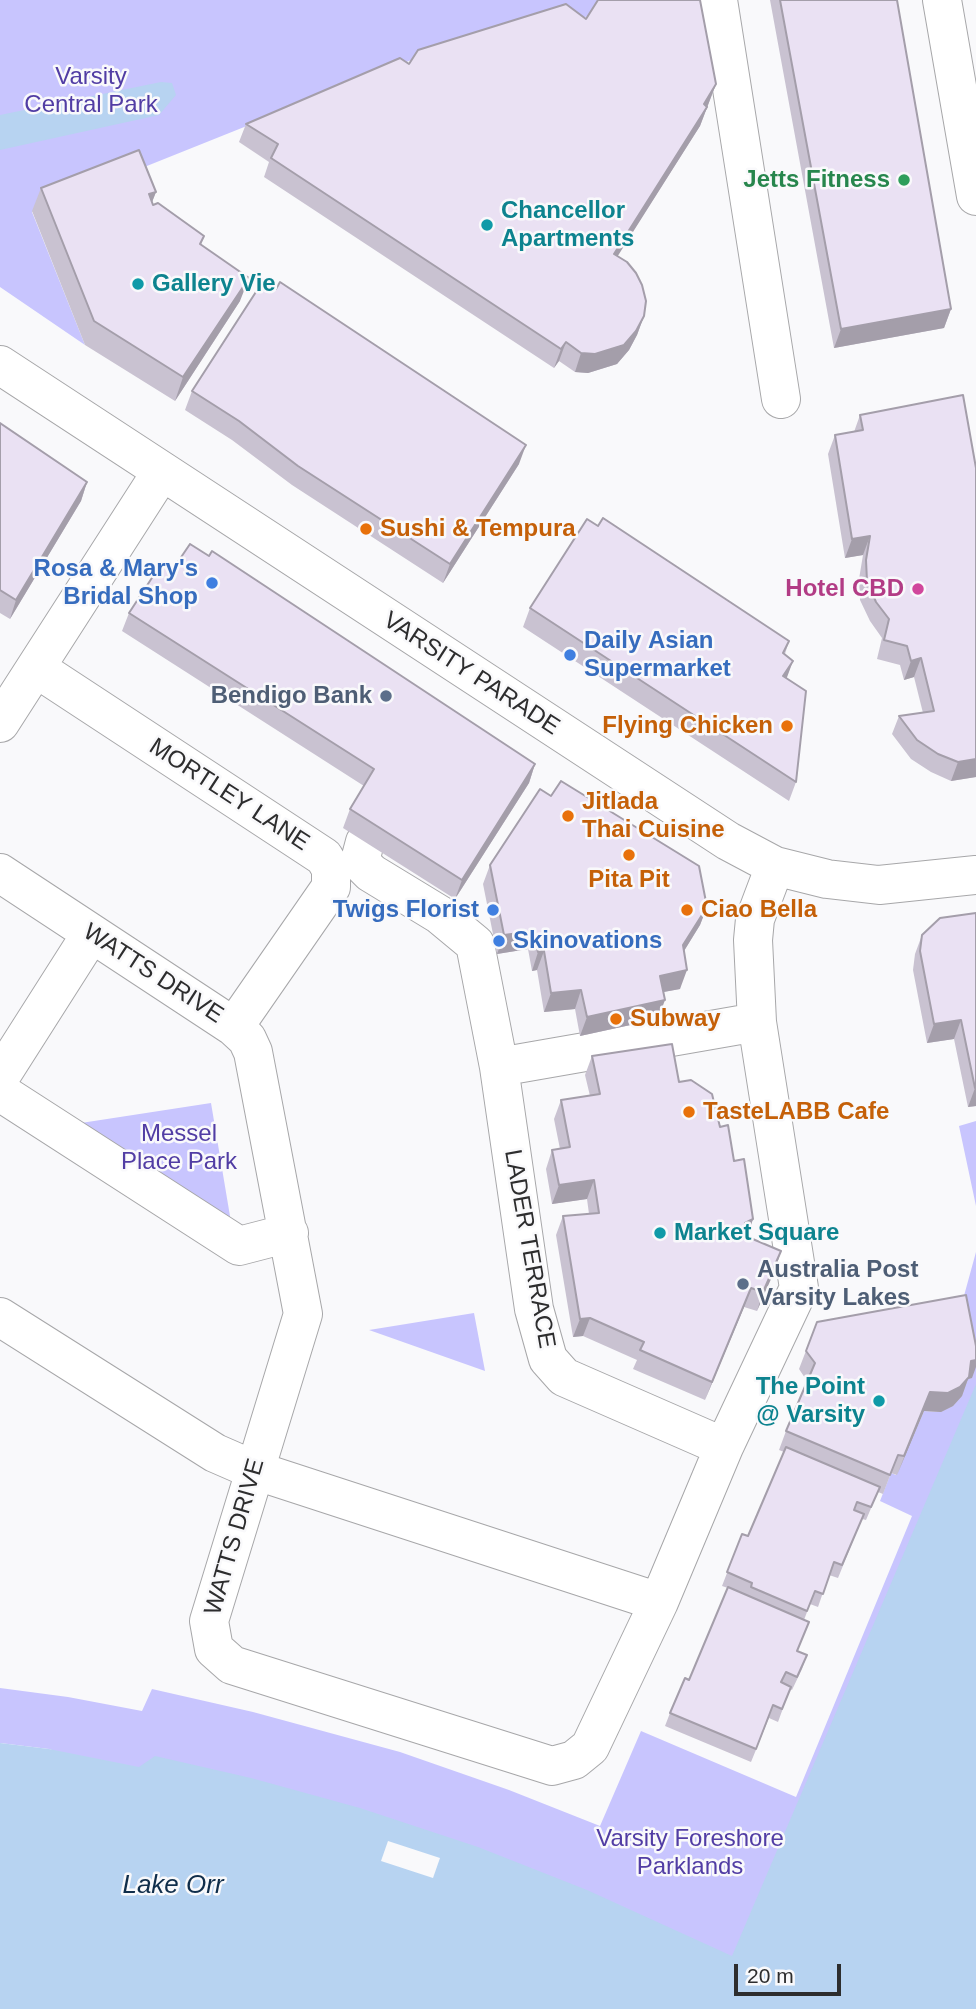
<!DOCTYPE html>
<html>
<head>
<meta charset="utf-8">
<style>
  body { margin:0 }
  #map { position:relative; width:976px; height:2009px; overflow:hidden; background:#f9f9fb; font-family:Helvetica,sans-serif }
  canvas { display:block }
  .scale { position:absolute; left:734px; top:1964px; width:107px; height:32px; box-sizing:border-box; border:4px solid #2d2d2e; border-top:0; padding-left:9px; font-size:21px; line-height:24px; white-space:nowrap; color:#2d2d2e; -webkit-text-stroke:5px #f9f9fb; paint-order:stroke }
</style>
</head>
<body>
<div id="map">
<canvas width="976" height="2009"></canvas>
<div class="scale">20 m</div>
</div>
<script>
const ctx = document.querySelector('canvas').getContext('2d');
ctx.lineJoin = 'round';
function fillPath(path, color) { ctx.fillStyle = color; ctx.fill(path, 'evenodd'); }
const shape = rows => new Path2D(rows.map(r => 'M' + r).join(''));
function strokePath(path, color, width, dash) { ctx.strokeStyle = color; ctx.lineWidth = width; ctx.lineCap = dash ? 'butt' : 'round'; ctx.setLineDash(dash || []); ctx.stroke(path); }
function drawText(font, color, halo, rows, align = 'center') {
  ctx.font = font + ' Helvetica,sans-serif'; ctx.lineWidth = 5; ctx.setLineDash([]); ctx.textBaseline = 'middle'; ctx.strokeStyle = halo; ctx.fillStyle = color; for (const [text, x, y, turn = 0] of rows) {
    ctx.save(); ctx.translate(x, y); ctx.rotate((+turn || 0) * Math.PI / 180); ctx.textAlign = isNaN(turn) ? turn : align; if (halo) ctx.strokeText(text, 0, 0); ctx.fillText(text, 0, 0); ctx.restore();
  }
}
const green = shape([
  [0,0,599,0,589,16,414,59,32,212,85,345,0,287],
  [211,1103,232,1228,68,1125],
  [976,1121,976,1206,959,1126],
  [976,1252,976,1422,744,1984,49,1749,0,1743,0,1688,68,1697,142,1711,152,1689,253,1712,400,1752,509,1790,600,1826,641,1731,796,1797,912,1516,880,1501,891,1473,896,1475,924,1411,941,1412,959,1314],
  [474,1313,485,1371,369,1330]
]);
const water = shape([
  [161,82,172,83,176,95,159,115,0,150,0,115],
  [976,1384,976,2009,0,2009,0,1743,49,1749,139,1767,155,1756,251,1778,360,1808,478,1847,587,1890,732,1956]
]);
const pier = shape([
  [388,1841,440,1858,433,1878,381,1861]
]);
const minor = shape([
  [718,0,781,399],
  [942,0,976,196],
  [0,365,728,841,775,866,827,879,879,885,976,875],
  [36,668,324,857,331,869,331,887,234,1027],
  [0,723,162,471],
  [365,842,361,857,363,865,371,873,440,915,475,944,499,1067],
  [0,873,234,1027,247,1039,253,1052,303,1314,209,1621,214,1649,232,1665,552,1766,574,1760,590,1747,659,1602,724,1447,799,1288,757,1022,753,940,755,919,775,866],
  [0,1077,91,934],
  [0,1092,239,1246,289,1233],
  [0,1317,215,1453,254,1470,659,1602],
  [724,1447,564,1377,548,1359,534,1309,499,1067,757,1022]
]);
const wall = shape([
  [770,0,897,0,951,309,944,328,834,348],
  [586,19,716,84,700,126,617,256,644,316,637,335,629,350,617,364,588,373,575,372,559,361,554,368,264,177,269,162,239,142,246,124,409,64],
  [41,188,156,192,152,202,153,205,204,236,201,245,240,301,175,401,85,345,32,211],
  [276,289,519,464,443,583,292,485,232,440,185,410,192,391],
  [860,415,976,468,976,777,951,781,931,772,911,759,892,734,899,716,923,713,914,677,904,680,900,665,877,659,882,638,870,621,860,600,859,579,863,555,845,558,828,454,835,435,854,432],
  [0,423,87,482,81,501,10,619,0,613],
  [209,556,535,764,529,783,455,899,343,828,350,809,364,786,122,631,129,613,173,569],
  [530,608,789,641,785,654,793,661,786,678,796,782,789,801,523,627],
  [490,865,707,907,700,925,684,951,680,989,663,992,658,1019,580,1036,575,1009,544,1012,537,970,532,971,528,949,497,954,483,884],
  [976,913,976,1106,968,1107,954,1039,927,1043,913,970,915,954,922,935],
  [592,1056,679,1082,720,1127,734,1161,753,1219,747,1235,748,1237,781,1251,757,1311,744,1307,705,1400,633,1369,637,1360,583,1336,573,1337,556,1235,563,1216,589,1214,587,1199,552,1204,546,1169,552,1150,560,1149,554,1119,561,1100,590,1096,585,1075],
  [817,1322,972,1378,968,1379,962,1396,953,1406,941,1412,924,1411,897,1475,891,1473,883,1494,878,1492,866,1520,862,1519,838,1578,829,1575,818,1607,810,1604,804,1620,797,1651,807,1655,802,1669,792,1690,790,1689,778,1722,769,1718,751,1762,665,1726,670,1713,689,1680,728,1588,722,1586,742,1534,748,1536,784,1452,779,1450,786,1431,807,1381,799,1369]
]);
const shadedWall = shape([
  [716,84,700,126,607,273,614,254],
  [156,192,147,215,149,194],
  [249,278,240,301,175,401,183,377],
  [951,309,944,328,834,348,841,329],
  [644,316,637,335,629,350,617,364,588,373,575,372,581,353],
  [566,342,559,361,554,368,561,349],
  [526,445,519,464,443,583,450,564],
  [87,482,81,501,10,619,16,600],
  [870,536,863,555,845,558,852,539],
  [921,658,914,677,904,680,911,661],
  [793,661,786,680,783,676],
  [976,759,976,777,951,781,958,762],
  [535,764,529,783,455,899,462,880],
  [707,907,700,925,676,964,683,945],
  [534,931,528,949,497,954,504,935],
  [544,951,537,970,532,971,538,952],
  [687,970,680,989,653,994,660,976],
  [581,990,575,1009,544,1012,551,993],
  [665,1000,658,1019,580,1036,587,1017],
  [961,1020,954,1039,927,1043,934,1024],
  [975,1088,976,1088,976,1106,968,1107],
  [594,1180,587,1199,552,1204,559,1185],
  [753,1219,747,1238,745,1223],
  [781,1251,775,1270,757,1311,763,1292],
  [751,1288,744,1307,705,1400,712,1382],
  [590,1318,583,1336,573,1337,580,1319],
  [976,1360,976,1367,972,1378,968,1379,962,1396,953,1406,941,1412,924,1411,897,1475,930,1392,971,1361]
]);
const building = shape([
  [598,0,700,0,716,84,704,104,707,107,614,254,627,262,636,273,642,285,646,301,644,316,636,331,624,345,595,354,581,353,566,342,561,349,271,158,278,144,246,124,400,58,409,64,418,50,566,4,586,19,598,0],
  [780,0,897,0,951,309,841,329,780,0],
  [139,150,156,192,149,194,153,205,158,203,204,236,200,244,249,278,183,377,94,321,41,188,139,150],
  [263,281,276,289,280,282,526,445,450,564,298,466,239,421,192,391,263,281],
  [963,395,976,468,976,759,958,762,938,754,917,740,899,716,934,711,921,658,911,661,907,646,884,640,889,619,876,602,867,581,866,560,870,536,852,539,835,435,863,430,860,415,963,395],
  [0,423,87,482,16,600,0,590,0,423],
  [603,518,789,641,783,653,793,661,783,676,806,691,796,782,530,608,587,519,598,526,603,518],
  [190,544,209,556,212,551,535,764,462,880,350,809,374,769,129,613,161,564,173,569,190,544],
  [561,781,699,866,707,907,683,945,687,970,660,976,665,1000,587,1017,581,990,551,993,544,951,538,952,534,931,504,935,490,865,540,789,551,796,561,781],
  [976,913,976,1088,975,1088,961,1020,934,1024,920,951,922,935,940,918,976,913],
  [672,1044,679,1082,691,1080,712,1094,720,1127,728,1125,734,1161,744,1159,753,1219,745,1223,748,1237,781,1251,763,1292,751,1288,712,1382,640,1350,644,1342,590,1318,580,1319,563,1216,599,1213,594,1180,559,1185,552,1150,570,1147,561,1100,600,1094,592,1056,672,1044],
  [966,1295,976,1346,976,1360,971,1361,969,1377,960,1387,948,1393,930,1392,904,1456,898,1455,890,1475,786,1431,815,1363,806,1351,817,1322,966,1295],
  [786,1447,880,1487,871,1507,857,1502,854,1510,864,1514,842,1565,834,1562,823,1594,815,1591,807,1611,751,1587,752,1583,727,1572,742,1534,748,1536,786,1447],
  [728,1587,809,1622,797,1651,807,1655,797,1677,786,1672,781,1682,791,1687,782,1709,773,1705,756,1749,670,1713,685,1678,689,1680,728,1587]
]);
const markers = [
  [904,180,7,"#2e9e5b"],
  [487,225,7,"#0f9aa8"],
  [138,284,7,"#0f9aa8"],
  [366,529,7,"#e8710a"],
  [212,583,7,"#3f7fe0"],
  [918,589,7,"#d1479c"],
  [570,655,7,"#3f7fe0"],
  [386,696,7,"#5c6f8a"],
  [787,726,7,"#e8710a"],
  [568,816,7,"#e8710a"],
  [629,855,7,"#e8710a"],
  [493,910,7,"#3f7fe0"],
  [687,910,7,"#e8710a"],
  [499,941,7,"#3f7fe0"],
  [616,1019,7,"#e8710a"],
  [689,1112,7,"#e8710a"],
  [660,1233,7,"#0f9aa8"],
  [743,1284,7,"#5c6f8a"],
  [879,1401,7,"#0f9aa8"]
];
const parkNames = [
  ["Varsity",91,77],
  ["Central Park",91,105],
  ["Messel",179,1134],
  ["Place Park",179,1162],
  ["Varsity Foreshore",690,1839],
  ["Parklands",690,1867]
];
const leisureNames = [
  ["Jetts Fitness",890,180]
];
const cultureNames = [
  ["Chancellor",501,211],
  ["Apartments",501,239],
  ["Gallery Vie",152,284],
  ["Market Square",674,1233],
  ["The Point",865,1387,"right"],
  ["@ Varsity",865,1415,"right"]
];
const foodNames = [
  ["Sushi & Tempura",380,529],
  ["Flying Chicken",773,726,"right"],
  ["Jitlada",582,802],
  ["Thai Cuisine",582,830],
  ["Pita Pit",629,880,"center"],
  ["Ciao Bella",701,910],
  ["Subway",630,1019],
  ["TasteLABB Cafe",703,1112]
];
const shopNames = [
  ["Rosa & Mary's",198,569],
  ["Bridal Shop",198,597],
  ["Daily Asian",584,641,"left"],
  ["Supermarket",584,669,"left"],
  ["Twigs Florist",479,910],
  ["Skinovations",513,941,"left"]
];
const hotelNames = [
  ["Hotel CBD",904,589]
];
const streetNames = [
  ["VARSITY PARADE",471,674,33],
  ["MORTLEY LANE",229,795,33],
  ["WATTS DRIVE",153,974,33],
  ["LADER TERRACE",529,1249,80],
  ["WATTS DRIVE",235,1537,-74]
];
const serviceNames = [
  ["Bendigo Bank",372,696],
  ["Australia Post",757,1270,"left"],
  ["Varsity Lakes",757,1298,"left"]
];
const waterNames = [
  ["Lake Orr",173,1886]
];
fillPath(green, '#c8c5fe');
fillPath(water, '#b7d3f1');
fillPath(pier, '#f9f9fb');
strokePath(minor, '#a7a7a9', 40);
strokePath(minor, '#fff', 38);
fillPath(wall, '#c9c2d1');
fillPath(shadedWall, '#a49eaa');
fillPath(building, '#eae1f3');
strokePath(building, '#a49eaa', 2);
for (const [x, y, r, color] of markers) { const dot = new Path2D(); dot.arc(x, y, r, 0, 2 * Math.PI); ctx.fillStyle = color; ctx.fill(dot); strokePath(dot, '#f9f9fb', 2.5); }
drawText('24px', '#513da4', '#f9f9fb', parkNames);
drawText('bold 24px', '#27864d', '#f9f9fb', leisureNames, 'right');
drawText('bold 24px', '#0d838f', '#f9f9fb', cultureNames, 'left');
drawText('bold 24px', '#c56008', '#f9f9fb', foodNames, 'left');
drawText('bold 24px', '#366cbe', '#f9f9fb', shopNames, 'right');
drawText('bold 24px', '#b23c85', '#f9f9fb', hotelNames, 'right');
drawText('24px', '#2d2d2e', '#f9f9fb', streetNames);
drawText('bold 24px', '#4e5e75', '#f9f9fb', serviceNames, 'right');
drawText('italic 26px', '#102e4b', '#f9f9fb', waterNames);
</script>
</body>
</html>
